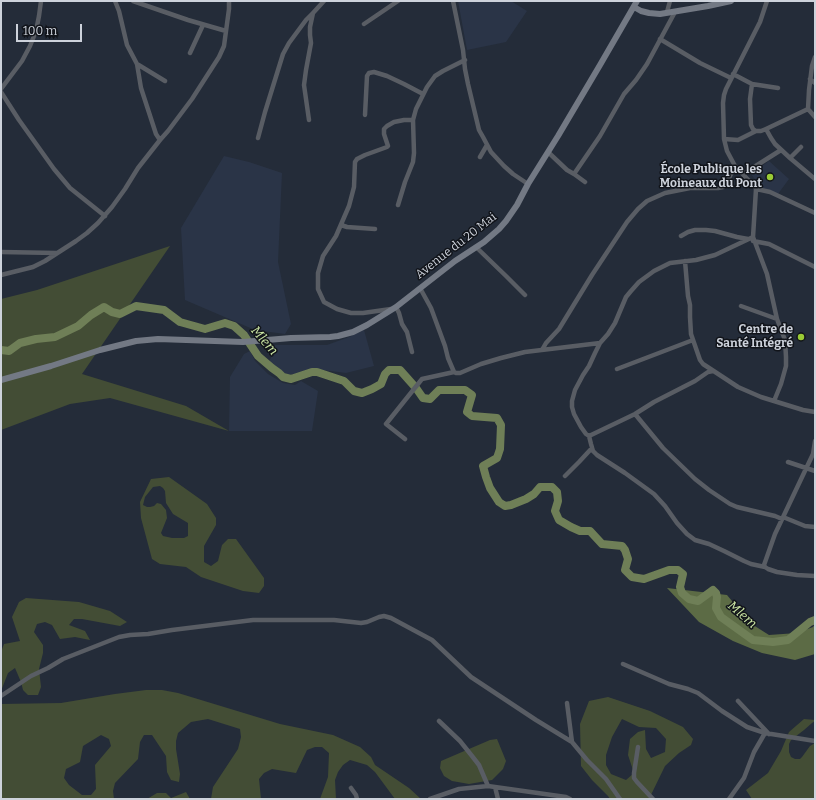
<!DOCTYPE html>
<html>
<head>
<meta charset="utf-8">
<style>
  body { margin:0 }
  #map { position:relative; width:816px; height:800px; overflow:hidden; background:#242c39; font-family:Bitter,serif }
  canvas { display:block }
  .frame { position:absolute; inset:0; border:2px solid #cdd2db; pointer-events:none }
  .scale { position:absolute; left:16px; top:24px; width:66px; height:18px; box-sizing:border-box; border:2px solid #cdd2db; border-top:0; padding-left:5px; font-size:12px; line-height:14px; white-space:nowrap; color:#cdd2db; -webkit-text-stroke:3px #11141a; paint-order:stroke }
</style>
</head>
<body>
<div id="map">
<canvas width="816" height="800"></canvas>
<div class="frame"></div>
<div class="scale">100 m</div>
</div>
<script>
const ctx = document.querySelector('canvas').getContext('2d');
ctx.lineJoin = 'round';
function fillPath(path, color) { ctx.fillStyle = color; ctx.fill(path, 'evenodd'); }
const shape = rows => new Path2D(rows.map(r => 'M' + r).join(''));
function strokePath(path, color, width, dash) { ctx.strokeStyle = color; ctx.lineWidth = width; ctx.lineCap = dash ? 'butt' : 'round'; ctx.setLineDash(dash || []); ctx.stroke(path); }
function drawText(font, color, halo, rows, align = 'center') {
  ctx.font = font + ' Bitter,serif'; ctx.lineWidth = 3; ctx.setLineDash([]); ctx.textBaseline = 'middle'; ctx.strokeStyle = halo; ctx.fillStyle = color; for (const [text, x, y, turn = 0] of rows) {
    ctx.save(); ctx.translate(x, y); ctx.rotate((+turn || 0) * Math.PI / 180); ctx.textAlign = isNaN(turn) ? turn : align; if (halo) ctx.strokeText(text, 0, 0); ctx.fillText(text, 0, 0); ctx.restore();
  }
}
const built = shape([
  [458,1,511,1,527,11,506,42,467,50],
  [224,156,249,162,282,173,278,262,291,324,285,334,255,330,185,300,181,228],
  [769,161,789,179,778,194,762,189,751,174],
  [364,330,374,366,346,373,323,370,294,375,283,373,268,363,274,352,273,345,327,345,349,337],
  [250,351,255,361,268,374,283,383,295,385,301,381,318,391,312,431,229,431,230,377,244,354]
]);
const green = shape([
  [170,246,82,374,186,406,229,431,110,398,70,404,1,430,1,299,37,290],
  [169,477,207,504,216,518,216,525,204,546,204,562,211,566,218,561,222,545,228,539,236,539,264,578,264,586,259,593,243,591,201,577,186,567,160,564,152,559,141,518,140,502,151,479],
  [160,486,163,488,165,491,166,503,173,514,188,523,188,536,184,538,172,538,163,536,161,533,167,518,166,510,161,504,157,503,154,506,150,507,147,507,143,505,145,497,153,487],
  [26,598,79,602,110,611,127,622,120,626,82,619,74,619,69,625,85,631,90,640,75,637,60,639,52,625,45,622,37,624,34,632,43,645,43,653,39,669,41,687,38,695,28,695,23,690,21,682,15,668,8,673,1,691,1,652,4,644,20,641,12,617,19,602],
  [146,690,162,690,178,693,280,724,333,735,360,747,371,757,375,765,409,788,421,799,395,799,375,772,367,765,350,760,343,765,338,772,335,780,336,799,320,799,328,777,329,753,322,747,315,747,307,750,296,773,272,769,264,773,259,779,261,799,211,799,213,787,238,749,241,737,240,729,208,719,191,722,178,733,176,741,176,749,180,774,179,782,171,780,167,772,166,756,152,735,144,735,140,742,138,759,115,783,113,791,114,799,1,799,1,704,61,703,115,694],
  [101,735,109,739,111,746,95,765,96,789,91,795,82,795,69,785,64,778,66,769,80,762,83,746],
  [608,697,650,711,683,727,693,739,691,745,679,753,665,766,649,799,610,799,608,796,592,780,581,766,580,724,589,701],
  [622,719,639,727,656,728,666,739,665,752,651,758,646,749,645,730,638,732,630,739,628,755,634,773,626,780,611,774,606,765,606,755,612,737],
  [804,719,815,720,815,721,812,723,804,730,791,740,789,744,789,752,791,757,795,759,800,759,802,757,810,746,815,743,815,799,752,799,746,790,768,773,781,751,789,732],
  [497,739,506,761,503,769,492,780,469,784,452,781,444,776,440,768,441,761,490,740],
  [186,792,190,799,147,799,157,793,166,793,171,798]
]);
const forest = shape([
  [667,588,727,595,750,623,769,635,797,633,813,627,815,624,815,654,795,660,762,653,733,641,699,622]
]);
const river = shape([
  [1,350,9,351,20,343,36,339,55,337,78,326,91,315,104,307,112,312,120,314,136,306,164,310,180,322,205,329,225,323,234,326,244,335,258,356,272,368,279,373,283,377,291,379,312,372,317,372,344,381,354,391,362,393,372,389,381,384,385,374,389,370,400,370,416,388,423,398,430,399,439,390,465,390,472,395,467,412,472,416,497,418,501,425,500,449,497,458,483,466,486,477,490,488,499,502,505,506,511,505,526,499,534,494,540,487,552,487,557,492,558,501,555,511,559,520,571,527,580,531,590,531,602,544,622,546,625,550,628,559,625,570,632,577,644,579,669,570,678,570,683,574,680,587,682,593,689,599,698,601,713,590,716,593,717,597,716,608,721,617,753,640,773,642,788,640,810,622,815,620]
]);
const street = shape([
  [115,1,119,11,127,45,137,64,141,88,156,134,160,140],
  [133,1,188,20,226,31],
  [453,1,463,50,465,69,468,84,479,130,483,137,491,152,504,166,513,174,528,184],
  [767,1,760,22,726,89,724,95,723,103,724,139,727,151,735,166,755,187,756,189,753,237,767,274,777,319,785,340,786,357,786,366,781,384,774,401],
  [667,12,670,1],
  [364,24,398,1],
  [660,39,700,63,731,78],
  [190,53,203,25],
  [815,57,812,66,809,90,808,109,815,117],
  [137,64,165,81],
  [733,74,752,84,778,88],
  [810,79,815,83],
  [752,84,750,99,751,125,753,129,756,131],
  [1,89,22,61,30,46,36,31,39,16,41,1],
  [1,92,19,120,54,169,70,188,105,216],
  [365,115,367,76,369,73,374,72,387,76,404,84,423,94],
  [309,120,304,85,306,70,311,43,310,35,310,27,313,13,324,1],
  [766,129,771,138,775,144,790,158,801,147],
  [258,138,265,112,283,54,289,43,306,20,313,13],
  [724,139,738,140,756,131,761,131,766,129,808,109],
  [548,152,567,170,574,174,585,182],
  [480,157,487,145],
  [790,158,815,179],
  [574,174,600,136,624,94,636,80,647,64,675,12],
  [743,174,781,150],
  [756,189,761,190,770,192,815,213],
  [398,205,405,182,413,162,414,153,413,120,416,109,427,87,435,76,443,71,465,60],
  [341,225,347,227,375,229],
  [681,236,688,232,695,230,706,230,715,231,737,237,748,239],
  [753,237,715,255,696,260,670,263,654,271,639,282,631,291,626,297,615,323,608,334,600,343,595,353,589,366,583,375,575,390,572,401,572,407,574,414,581,427,586,434,589,436,591,444,593,451,597,455,625,473,654,494,665,506,677,523,687,534,695,540,709,544,724,551,744,561,751,564,765,567],
  [753,241,769,244,815,267],
  [476,247,506,276,525,295],
  [1,252,57,253],
  [685,261,688,296,690,305,690,317,691,334,700,360,703,364,738,387,761,397,803,410,815,412],
  [1,275,33,267,45,261,76,241,87,233,98,223,112,207,125,189,138,168,160,140,168,131,192,99,219,57,224,46,229,9,229,1],
  [420,288,431,308,445,346,448,358,454,372,456,373,460,373,481,364,501,358,525,352,600,343],
  [741,306,777,319],
  [396,307,399,313,402,324,407,332,412,352],
  [391,309,363,313,351,313,337,309,324,302,318,289,318,273,323,256,336,236,349,206,354,187,355,162,357,159,365,155,387,147,388,146,384,134,384,129,387,126,394,122,404,120,413,120],
  [542,350,546,343,559,329,592,275,627,222,638,209,647,201,665,193,690,188,718,188,723,187,726,184,735,166],
  [617,369,693,340],
  [635,414,663,448,695,479,709,490,730,504,737,507,775,516,782,519],
  [589,436,635,414,654,402,695,381,708,372,713,371],
  [405,439,386,424,422,379,454,372],
  [815,441,813,454,775,534,764,565,765,567,768,569,777,572,797,575,815,576],
  [788,462,815,471],
  [565,476,579,462,592,448],
  [783,517,805,526,815,527],
  [623,664,669,684,688,689,698,693,722,711,747,727,765,733,815,741],
  [1,696,31,676,48,668,63,659,119,637,130,635,148,634,172,630,253,620,334,620,361,623,367,622,379,617,384,616,391,618,432,640,471,677,536,720,572,742,587,760,606,779,620,799],
  [738,701,769,734],
  [567,703,572,742],
  [439,721,460,741,472,756,479,765,488,786],
  [638,747,634,773,634,778,637,782,653,799],
  [495,787,498,799],
  [351,788,356,795,357,799],
  [430,799,459,789,488,786,566,797,570,799],
  [729,799,744,778,754,752,765,733]
]);
const secondary = shape([
  [634,7,641,11,649,13,660,14,708,6,731,1],
  [1,380,51,366,100,350,136,341,158,339,243,342,291,338,330,337,338,336,353,332,367,325,396,307,455,261,484,242,499,229,506,221,517,205,528,184,558,136,600,65,637,1]
]);
const markers = [
  [770,177,4,"#9acb35"],
  [801,337,4,"#9acb35"]
];
const poiNames = [
  ["École Publique les",762,170],
  ["Moineaux du Pont",762,184],
  ["Centre de",793,330],
  ["Santé Intégré",793,344]
];
const streetNames = [
  ["Avenue du 20 Mai",456,246,-38]
];
const waterNames = [
  ["Mlem",264,341,49],
  ["Mlem",742,615,41]
];
fillPath(built, '#2a3447');
fillPath(green, '#434d35');
fillPath(forest, '#5c6b45');
strokePath(river, '#6f7f57', 8);
strokePath(street, '#595d64', 4.5);
strokePath(secondary, '#737984', 6);
for (const [x, y, r, color] of markers) { const dot = new Path2D(); dot.arc(x, y, r, 0, 2 * Math.PI); ctx.fillStyle = color; ctx.fill(dot); strokePath(dot, '#11141a', 1.5); }
drawText('bold 12px', '#cdd2db', '#11141a', poiNames, 'right');
drawText('12px', '#cdd2db', '#11141a', streetNames);
drawText('italic 13px', '#cde8a6', '#11141a', waterNames);
</script>
</body>
</html>
